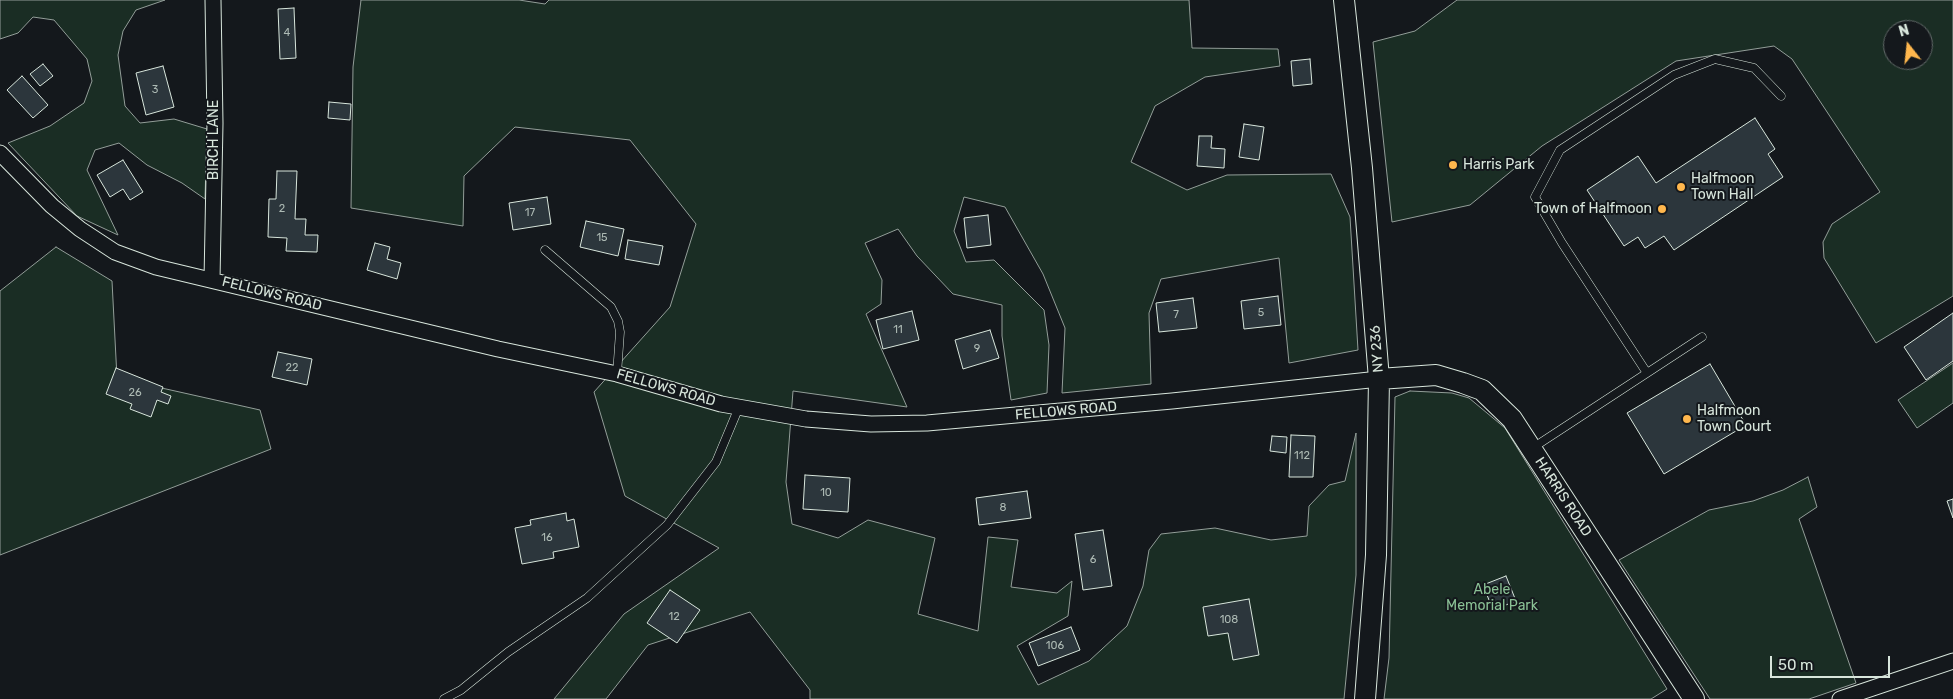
<!DOCTYPE html>
<html>
<head>
<meta charset="utf-8">
<style>
  body { margin:0 }
  #map { position:relative; width:1953px; height:699px; overflow:hidden; background:#14181c; font-family:Rubik,sans-serif }
  canvas { display:block }
  .north { position:absolute; left:1883px; top:20px; width:50px; height:50px; box-sizing:border-box; background:#14181c; border:1px solid #626a69; border-radius:50%; rotate:344deg; font-size:14px; font-weight:700; line-height:20px; text-align:center; color:#d8e6dc }
  .north::after { content:''; display:block; margin:auto; width:18px; height:22px; background:#ffb74d; clip-path:polygon(50% 0,100% 100%,50% 72%,0 100%) }
  .scale { position:absolute; left:1770px; top:656px; width:120px; height:22px; box-sizing:border-box; border:2px solid #d8e6dc; border-top:0; padding-left:6px; font-size:15px; line-height:18px; white-space:nowrap; color:#d8e6dc; -webkit-text-stroke:4px #14181c; paint-order:stroke }
</style>
</head>
<body>
<div id="map">
<canvas width="1953" height="699"></canvas>
<div class="north">N</div>
<div class="scale">50 m</div>
</div>
<script>
const ctx = document.querySelector('canvas').getContext('2d');
ctx.lineJoin = 'round';
function fillPath(path, color) { ctx.fillStyle = color; ctx.fill(path, 'evenodd'); }
const shape = rows => new Path2D(rows.map(r => 'M' + r).join(''));
function strokePath(path, color, width, dash) { ctx.strokeStyle = color; ctx.lineWidth = width; ctx.lineCap = dash ? 'butt' : 'round'; ctx.setLineDash(dash || []); ctx.stroke(path); }
function drawText(font, color, halo, rows, align = 'center') {
  ctx.font = font + ' Rubik,sans-serif'; ctx.lineWidth = 4; ctx.setLineDash([]); ctx.textBaseline = 'middle'; ctx.strokeStyle = halo; ctx.fillStyle = color; for (const [text, x, y, turn = 0] of rows) {
    ctx.save(); ctx.translate(x, y); ctx.rotate((+turn || 0) * Math.PI / 180); ctx.textAlign = isNaN(turn) ? turn : align; if (halo) ctx.strokeText(text, 0, 0); ctx.fillText(text, 0, 0); ctx.restore();
  }
}
const green = shape([
  [0,0,165,0,136,10,123,31,118,55,125,106,140,123,174,119,207,129,205,199,182,183,147,165,119,143,95,150,87,170,118,235,77,216,8,143,50,126,84,103,92,81,87,59,54,20,33,17,18,33,0,39,0,0],
  [361,0,519,0,545,4,549,0,1189,0,1192,48,1278,49,1280,66,1205,77,1155,106,1131,162,1187,190,1227,175,1331,174,1350,217,1358,350,1289,363,1279,258,1161,279,1149,313,1151,384,1062,393,1065,328,1043,274,1005,207,964,197,954,231,966,262,994,260,1044,310,1049,345,1047,393,1011,400,1002,336,1002,305,953,294,917,256,898,229,865,243,882,280,881,304,866,314,907,407,793,391,786,482,792,524,838,538,868,520,935,538,918,614,978,631,988,537,1018,540,1011,587,1057,593,1072,581,1068,616,1017,646,1038,685,1089,661,1127,626,1143,586,1149,550,1161,534,1215,528,1271,540,1307,536,1309,506,1329,485,1345,481,1356,433,1356,575,1344,699,810,699,810,690,750,612,648,645,606,699,554,699,624,614,719,548,625,496,594,392,670,307,696,224,630,140,515,127,464,176,463,226,351,208,353,67,361,0],
  [1457,0,1953,0,1953,296,1876,343,1824,258,1823,242,1832,224,1880,192,1792,59,1774,46,1676,61,1542,146,1470,205,1392,222,1373,42,1415,31,1457,0],
  [1893,30,1923,30,1923,60,1893,60,1893,30],
  [56,247,112,281,117,378,260,410,271,449,0,555,0,291,56,247],
  [1953,363,1953,403,1917,428,1898,400,1953,363],
  [1410,391,1452,393,1469,398,1505,428,1667,689,1651,699,1384,699,1389,658,1395,397,1410,391],
  [1808,477,1817,507,1799,519,1856,683,1809,699,1710,699,1619,560,1709,510,1753,501,1783,490,1808,477]
]);
const building = shape([
  [294,8,296,58,280,59,278,9,294,8],
  [1310,59,1312,84,1293,86,1291,61,1310,59],
  [43,64,53,76,40,86,30,74,43,64],
  [163,66,174,107,146,115,136,73,163,66],
  [22,76,48,105,33,118,7,90,22,76],
  [329,102,351,104,350,120,328,118,329,102],
  [1755,118,1775,149,1768,154,1783,177,1674,250,1664,236,1645,248,1638,237,1624,246,1587,190,1638,156,1656,183,1755,118],
  [1244,124,1264,127,1259,160,1239,157,1244,124],
  [1199,136,1212,136,1211,148,1225,149,1224,168,1197,166,1199,136],
  [123,160,143,192,130,200,123,189,110,197,97,175,123,160],
  [277,171,297,171,295,219,306,219,305,235,318,235,317,252,286,251,287,238,268,237,269,199,276,199,277,171],
  [547,197,551,224,513,230,509,203,547,197],
  [988,215,991,245,967,248,964,218,988,215],
  [586,221,624,229,618,256,580,247,586,221],
  [628,240,663,246,659,265,625,259,628,240],
  [375,243,390,247,387,259,401,263,397,279,367,270,375,243],
  [1278,296,1281,325,1244,329,1241,301,1278,296],
  [1193,298,1197,328,1159,332,1156,303,1193,298],
  [912,311,919,340,883,349,876,320,912,311],
  [1953,313,1953,361,1926,380,1904,347,1953,313],
  [990,330,999,358,963,369,955,340,990,330],
  [278,352,312,359,307,385,272,377,278,352],
  [1710,364,1746,425,1664,474,1627,413,1710,364],
  [116,368,163,387,161,392,171,396,168,404,157,400,151,417,130,409,132,404,106,394,116,368],
  [1291,435,1315,436,1313,477,1289,477,1291,435],
  [1272,436,1287,437,1286,453,1270,451,1272,436],
  [805,475,850,478,848,512,803,509,805,475],
  [1027,491,1031,518,979,525,976,498,1027,491],
  [1953,499,1953,518,1947,501,1953,499],
  [566,513,567,521,574,519,579,547,553,552,554,558,522,564,515,528,531,525,530,520,566,513],
  [1103,530,1112,586,1083,590,1075,534,1103,530],
  [1506,576,1516,601,1493,610,1483,585,1506,576],
  [670,590,700,610,677,643,647,623,670,590],
  [1249,599,1259,655,1233,660,1228,633,1208,636,1203,607,1249,599],
  [1071,627,1080,650,1038,666,1029,643,1071,627]
]);
const lane = shape([
  [545,250,611,307,618,321,620,332,617,374],
  [1647,373,1562,243,1535,197,1560,150,1674,75,1715,59,1754,68,1781,96],
  [1531,449,1702,337],
  [444,699,461,690,508,652,587,598,667,525,716,462,739,407]
]);
const street = shape([
  [0,153,52,206,80,229,115,252,156,267,498,349,617,374,721,404,806,419,871,424,927,423,1172,401,1379,379],
  [212,280,215,123,213,0],
  [1840,699,1953,661]
]);
const secondary = shape([
  [1344,0,1362,168,1379,379,1376,555,1365,699],
  [1379,379,1436,375,1463,383,1482,390,1512,419,1694,699]
]);
const markers = [
  [1453,165,5,"#ffb74d"],
  [1681,187,5,"#ffb74d"],
  [1662,209,5,"#ffb74d"],
  [1687,419,5,"#ffb74d"]
];
const numberNames = [
  ["4",287,33],
  ["3",155,90],
  ["2",282,209],
  ["17",530,213],
  ["15",602,238],
  ["5",1261,313],
  ["7",1176,315],
  ["11",898,330],
  ["9",977,349],
  ["22",292,368],
  ["26",135,393],
  ["112",1302,456],
  ["10",826,493],
  ["8",1003,508],
  ["16",547,538],
  ["6",1093,560],
  ["12",674,617],
  ["108",1229,620],
  ["106",1055,646]
];
const streetNames = [
  ["BIRCH LANE",214,140,-90],
  ["FELLOWS ROAD",272,294,14],
  ["NY 236",1377,349,-94],
  ["FELLOWS ROAD",666,388,16],
  ["FELLOWS ROAD",1066,411,-5],
  ["HARRIS ROAD",1563,497,57]
];
const poiNames = [
  ["Harris Park",1463,165],
  ["Halfmoon",1691,179],
  ["Town Hall",1691,195],
  ["Town of Halfmoon",1652,209,"right"],
  ["Halfmoon",1697,411],
  ["Town Court",1697,427]
];
const parkNames = [
  ["Abele",1492,590],
  ["Memorial Park",1492,606]
];
fillPath(green, '#1a2d24');
strokePath(green, '#939e99', 1);
fillPath(building, '#2c363c');
strokePath(building, '#d8e6dc', 1);
strokePath(lane, '#d8e6dc', 9);
strokePath(street, '#d8e6dc', 17);
strokePath(secondary, '#d8e6dc', 22);
strokePath(lane, '#14181c', 8);
strokePath(street, '#14181c', 15);
strokePath(secondary, '#14181c', 20);
for (const [x, y, r, color] of markers) { const dot = new Path2D(); dot.arc(x, y, r, 0, 2 * Math.PI); ctx.fillStyle = color; ctx.fill(dot); strokePath(dot, '#14181c', 2); }
drawText('11px', '#adbab4', null, numberNames);
drawText('14px', '#d8e6dc', '#14181c', streetNames);
drawText('14px', '#d8e6dc', '#14181c', poiNames, 'left');
drawText('14px', '#8ac095', '#14181c', parkNames);
</script>
</body>
</html>
